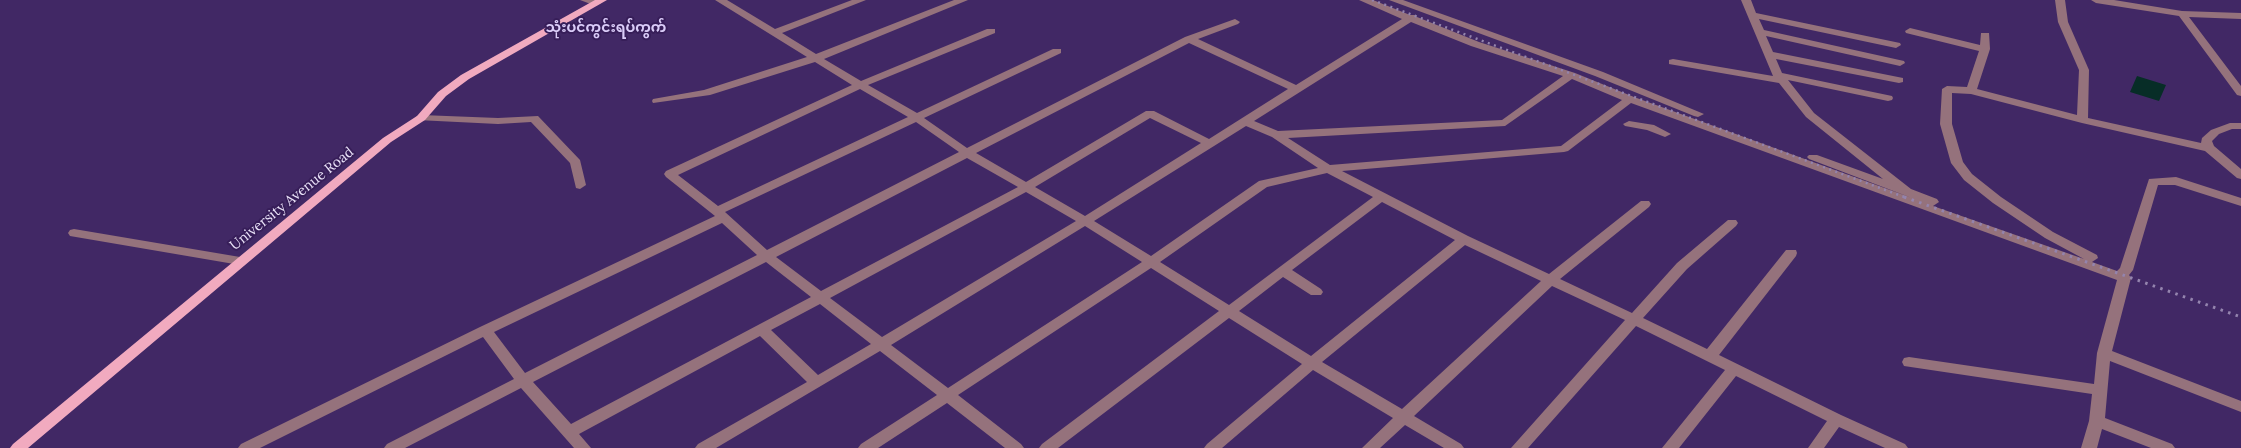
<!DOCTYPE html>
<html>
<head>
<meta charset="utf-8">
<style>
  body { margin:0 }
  canvas { display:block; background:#412865 }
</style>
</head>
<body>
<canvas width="2241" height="448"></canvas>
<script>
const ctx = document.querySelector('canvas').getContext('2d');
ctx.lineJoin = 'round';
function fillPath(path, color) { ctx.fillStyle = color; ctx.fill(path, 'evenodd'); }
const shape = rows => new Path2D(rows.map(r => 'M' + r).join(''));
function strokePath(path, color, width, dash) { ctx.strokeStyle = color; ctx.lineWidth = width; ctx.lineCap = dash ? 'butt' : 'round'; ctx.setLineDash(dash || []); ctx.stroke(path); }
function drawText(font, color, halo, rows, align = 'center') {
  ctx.font = font + ' Lora,"Noto Sans Myanmar",serif'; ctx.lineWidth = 4; ctx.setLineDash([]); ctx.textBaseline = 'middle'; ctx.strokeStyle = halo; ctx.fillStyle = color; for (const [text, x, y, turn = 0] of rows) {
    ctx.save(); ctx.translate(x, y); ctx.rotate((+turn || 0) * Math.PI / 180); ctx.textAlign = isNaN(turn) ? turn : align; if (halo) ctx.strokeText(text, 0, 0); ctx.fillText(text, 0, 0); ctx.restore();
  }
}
const water = shape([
  [2137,76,2166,85,2159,101,2130,92]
]);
const minor = shape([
  [580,0,596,0,601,3,596,6,580,0],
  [715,0,727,0,775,29,852,0,866,0,782,33,816,54,954,0,968,0,824,59,861,81,987,29,995,29,995,33,868,85,917,113,1053,49,1061,49,1061,53,924,118,967,148,1185,37,1235,19,1240,22,1238,24,1198,39,1296,85,1402,19,1359,0,1373,0,1410,15,1415,15,1417,17,1479,42,1575,73,1634,97,1912,198,1809,159,1807,157,1809,155,1817,155,1883,179,1806,117,1779,83,1669,64,1669,60,1673,59,1773,76,1741,0,1751,0,1756,13,1900,43,1901,45,1896,48,1759,19,1764,30,1904,61,1905,63,1900,66,1766,36,1773,52,1903,78,1903,82,1899,83,1776,59,1782,73,1892,96,1893,98,1892,100,1888,101,1788,80,1814,113,1911,189,1937,199,1939,202,1933,206,2084,259,2045,238,1993,203,1964,180,1951,163,1940,124,1942,89,1947,86,1967,87,1979,51,1906,33,1905,31,1910,28,1980,45,1981,33,1989,33,1990,49,1977,89,2077,115,2079,70,2058,22,2055,0,2065,0,2068,22,2089,70,2088,118,2201,143,2202,138,2211,130,2230,123,2241,123,2241,129,2232,129,2219,134,2212,141,2214,146,2241,169,2241,179,2237,178,2205,151,2082,123,1971,94,1952,93,1952,124,1963,162,1972,174,2001,197,2053,232,2097,255,2098,258,2092,262,2117,271,2120,268,2149,179,2176,177,2241,198,2241,206,2175,185,2158,185,2133,270,2129,275,2131,278,2112,351,2241,401,2241,412,2110,361,2105,418,2172,444,2175,448,2151,448,2102,429,2097,448,2081,448,2089,421,2092,394,1904,366,1902,362,1904,358,1909,357,2094,384,2097,353,2117,280,1631,103,1568,151,1564,152,1342,171,1468,236,1549,274,1641,201,1649,201,1651,204,1649,207,1560,279,1632,313,1677,263,1728,220,1736,220,1738,223,1736,226,1687,269,1643,318,1707,349,1786,250,1796,250,1797,253,1796,256,1719,355,1841,415,1905,444,1908,448,1885,448,1839,427,1824,448,1808,448,1827,421,1736,376,1679,448,1662,448,1725,370,1636,326,1528,448,1511,448,1625,320,1552,286,1414,416,1461,444,1464,448,1444,448,1405,425,1380,448,1362,448,1393,418,1313,370,1222,448,1204,448,1207,444,1302,364,1229,318,1058,448,1039,448,1042,444,1219,311,1151,268,958,395,1021,444,1024,448,1005,448,947,403,878,448,858,448,861,444,937,395,880,351,716,448,695,448,698,444,807,382,760,336,579,434,591,448,574,448,521,388,405,448,384,448,387,444,514,379,483,337,260,448,238,448,241,444,480,327,715,216,666,177,664,174,666,171,852,85,815,62,710,95,653,103,652,101,653,99,704,90,807,57,715,0],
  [1411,22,1471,46,1563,76,1502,120,1278,131,1254,121,1411,22],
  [1189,43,1288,89,1209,139,1154,111,1146,111,1026,182,976,153,1189,43],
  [1572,79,1622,100,1561,146,1330,165,1288,138,1505,126,1572,79],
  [860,89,908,117,718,206,678,175,860,89],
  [1150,118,1201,143,1085,216,1035,187,1150,118],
  [916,122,959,152,767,250,725,212,916,122],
  [1246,126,1272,137,1318,168,1259,181,1151,256,1094,221,1246,126],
  [967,158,1018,187,821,291,776,257,967,158],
  [1327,173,1373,197,1229,305,1160,262,1267,187,1327,173],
  [1026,192,1076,221,882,337,830,298,1026,192],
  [1382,202,1455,240,1311,356,1239,311,1283,277,1311,295,1321,295,1323,292,1321,289,1292,270,1382,202],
  [722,223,757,255,525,373,494,332,722,223],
  [1085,226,1142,262,948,388,891,345,1085,226],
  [1465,245,1541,281,1402,409,1322,362,1465,245],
  [766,262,811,297,571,424,533,382,766,262],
  [820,304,871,344,818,375,771,330,820,304],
  [1389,0,1403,0,1603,72,1704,114,1698,117,1694,116,1595,76,1389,0],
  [2091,0,2114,0,2182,11,2241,13,2241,19,2189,17,2241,86,2241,96,2237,95,2179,16,2096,3,2091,0],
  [421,115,498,118,538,116,580,160,586,185,580,189,576,188,570,163,531,122,498,124,417,120,415,118,417,116,421,115],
  [1629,121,1654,125,1671,134,1665,137,1647,130,1625,126,1623,124,1629,121],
  [74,229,240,257,246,261,240,265,70,236,68,233,70,230,74,229]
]);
const major = shape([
  [595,0,607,0,469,79,446,96,425,120,391,142,28,448,10,448,13,444,383,138,417,116,438,92,461,75,595,0]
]);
const railFar1 = shape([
  [1372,0,1907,198]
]);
const rail = shape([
  [1904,197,2241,317]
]);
const farQuarternames = [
  ["သုံးပင်ကွင်းရပ်ကွက်",606,28]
];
const streetNames = [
  ["University Avenue Road",292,199,-39]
];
fillPath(water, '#072d27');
fillPath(minor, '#95727c');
fillPath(major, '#f1aabf');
strokePath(railFar1, '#9484ae', 2.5, [2, 4.5]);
strokePath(rail, '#9484ae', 3, [2.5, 5.5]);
drawText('bold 14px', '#daccf8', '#371e59', farQuarternames);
drawText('14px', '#eae3f9', '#371e59', streetNames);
</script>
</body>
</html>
